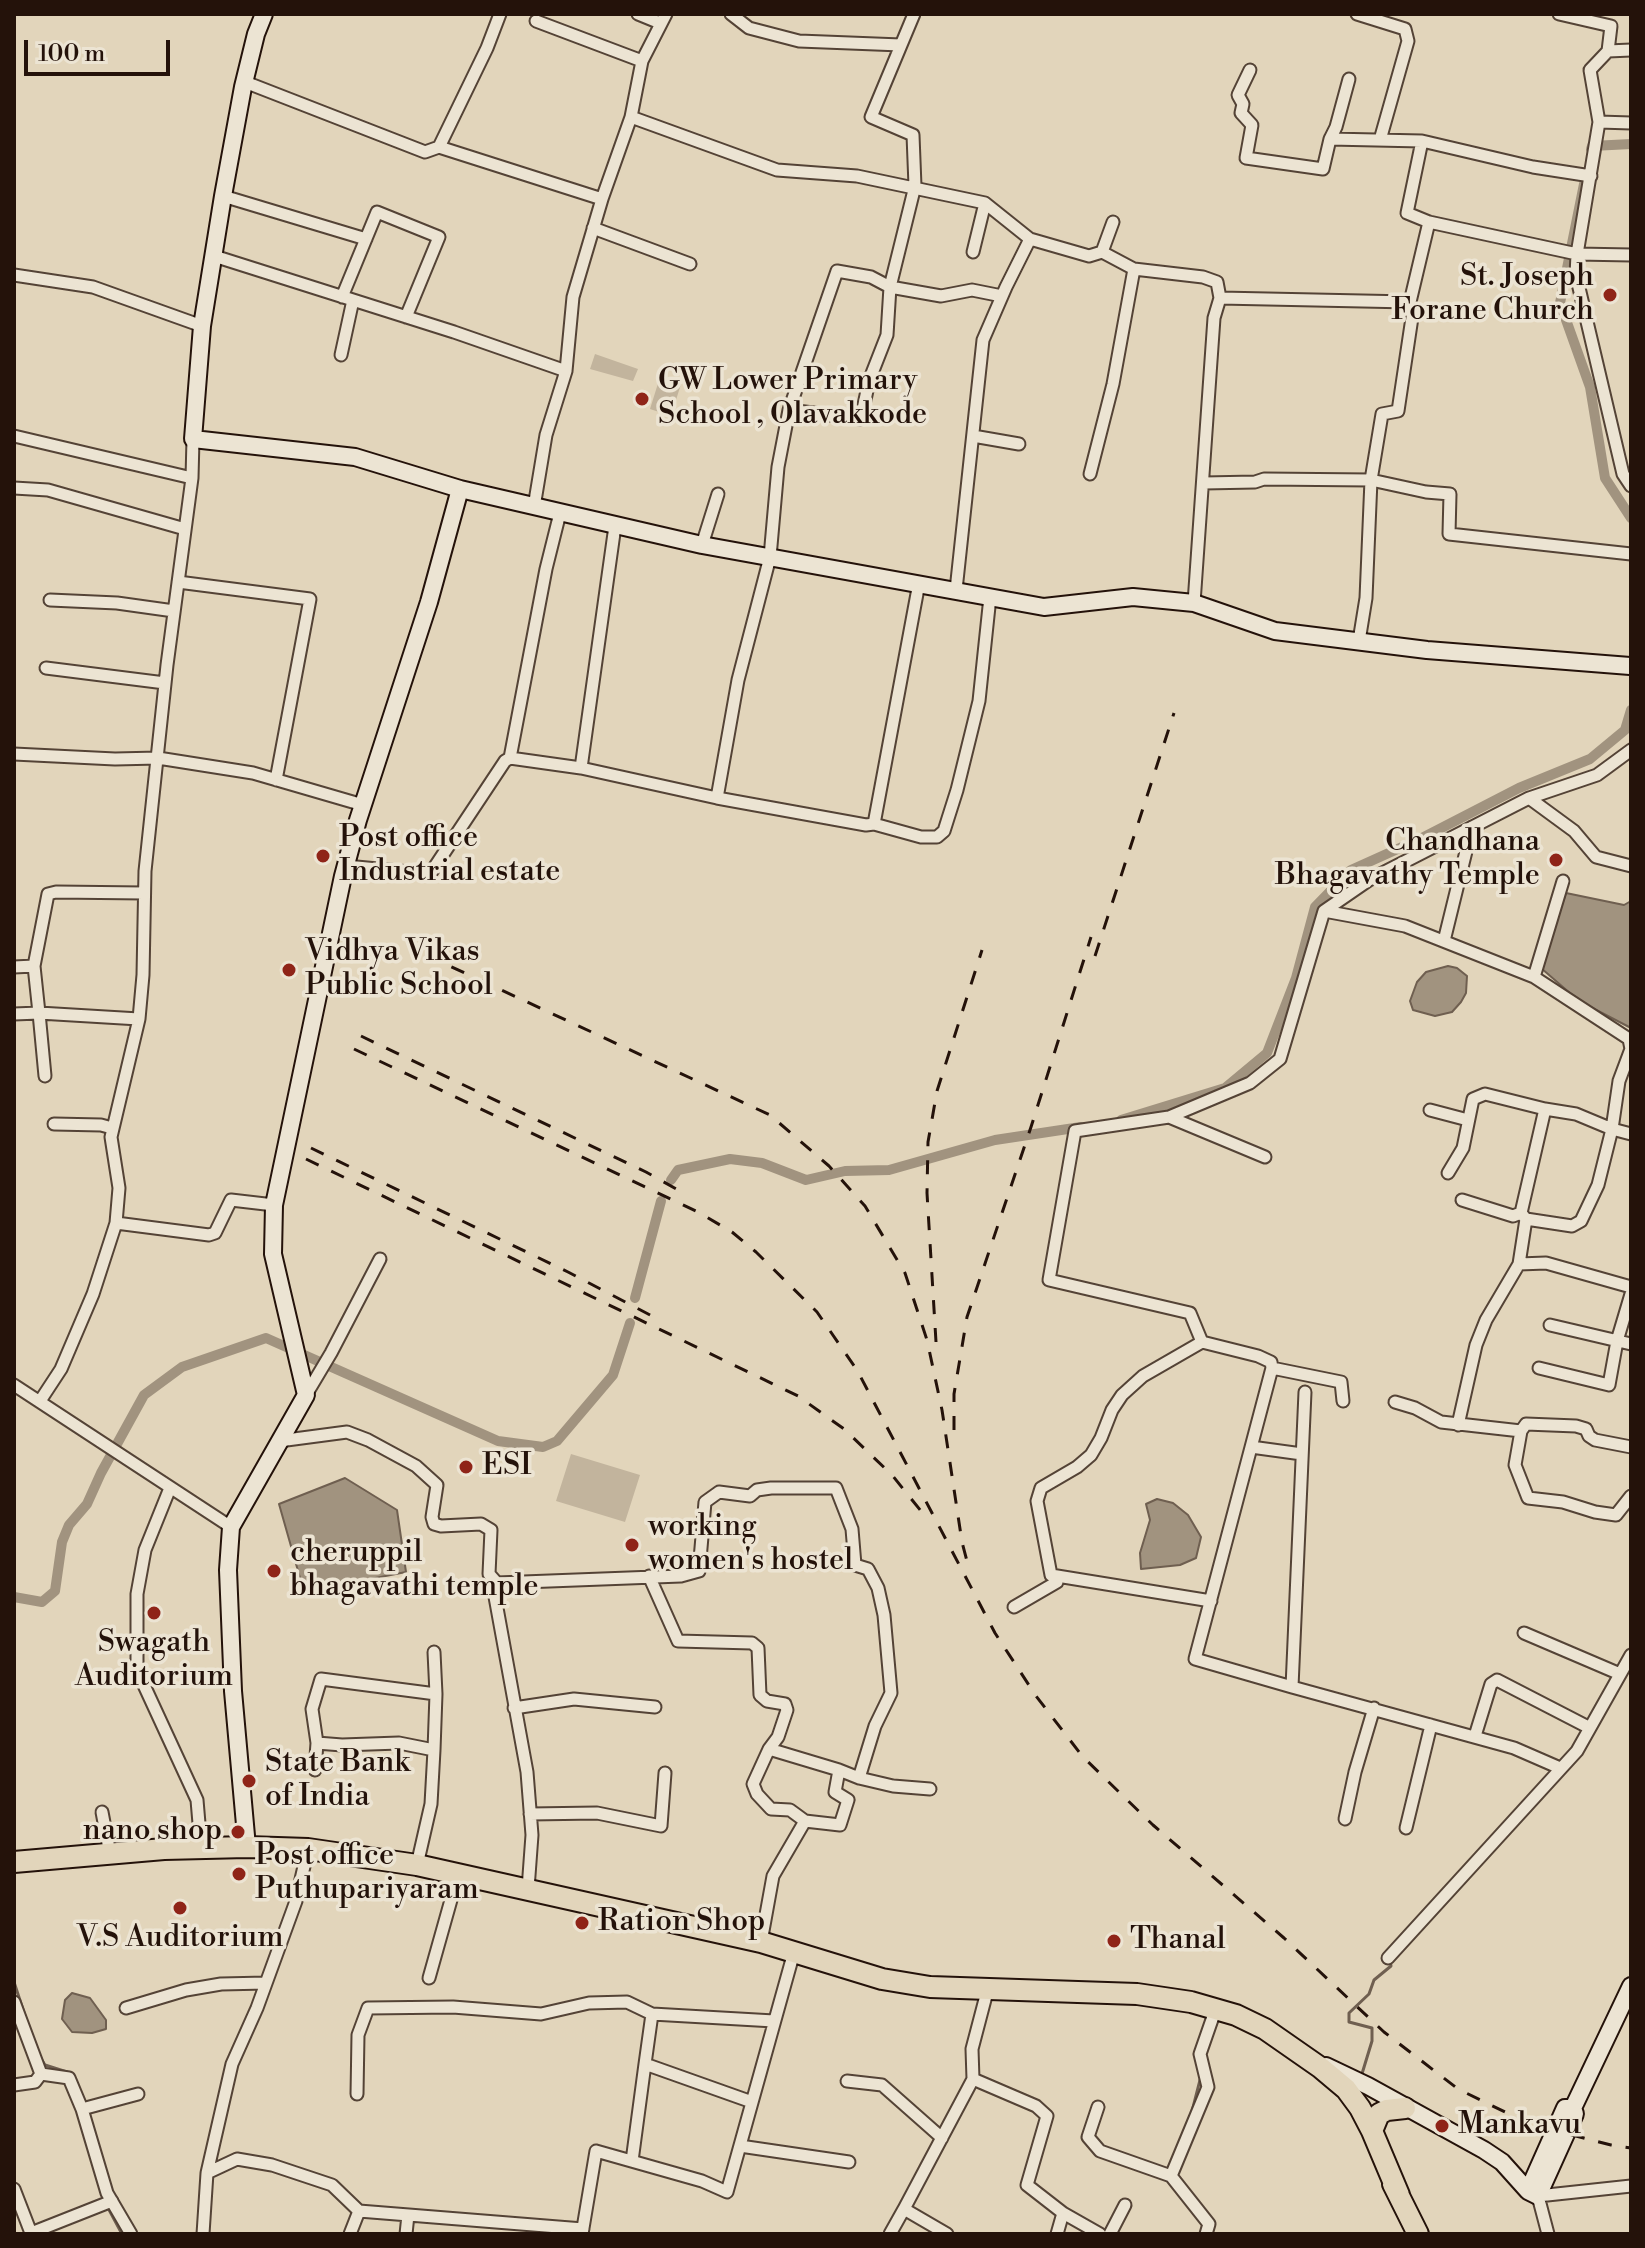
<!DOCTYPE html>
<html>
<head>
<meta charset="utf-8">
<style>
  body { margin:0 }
  #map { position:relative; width:1645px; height:2248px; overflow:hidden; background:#e2d5bb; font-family:"Libre Bodoni",serif }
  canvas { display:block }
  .frame { position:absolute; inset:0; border:16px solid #24120a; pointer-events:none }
  .scale { position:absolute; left:24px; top:40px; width:146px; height:36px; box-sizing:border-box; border:4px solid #24120a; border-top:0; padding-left:10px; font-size:24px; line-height:28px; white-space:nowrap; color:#24120a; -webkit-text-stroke:6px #ece4d3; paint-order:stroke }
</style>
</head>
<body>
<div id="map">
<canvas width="1645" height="2248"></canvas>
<div class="frame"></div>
<div class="scale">100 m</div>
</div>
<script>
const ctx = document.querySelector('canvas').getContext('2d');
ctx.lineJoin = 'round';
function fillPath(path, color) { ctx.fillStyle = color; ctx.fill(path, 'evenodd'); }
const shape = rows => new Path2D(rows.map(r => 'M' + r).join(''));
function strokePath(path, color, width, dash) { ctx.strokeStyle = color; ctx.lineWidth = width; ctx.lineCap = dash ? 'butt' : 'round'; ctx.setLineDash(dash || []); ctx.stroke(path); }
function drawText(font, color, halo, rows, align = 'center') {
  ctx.font = font + ' "Libre Bodoni",serif'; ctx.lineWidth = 7; ctx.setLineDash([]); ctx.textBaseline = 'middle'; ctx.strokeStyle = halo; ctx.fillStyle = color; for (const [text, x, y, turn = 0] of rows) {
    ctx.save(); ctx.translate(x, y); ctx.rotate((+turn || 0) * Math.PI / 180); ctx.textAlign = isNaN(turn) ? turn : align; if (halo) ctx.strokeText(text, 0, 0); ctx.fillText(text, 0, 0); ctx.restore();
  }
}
const green = shape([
  [595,354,638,369,633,381,590,369],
  [660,377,681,384,671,416,650,409],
  [571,1454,640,1475,625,1522,556,1501]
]);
const water = shape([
  [1566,893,1624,905,1631,901,1631,1028,1579,1001,1541,968,1566,893],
  [1448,966,1457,968,1467,976,1466,993,1461,1002,1452,1012,1435,1016,1413,1010,1410,1001,1417,982,1426,972,1448,966],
  [345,1478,397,1510,406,1572,304,1592,279,1504,345,1478],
  [1157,1499,1173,1503,1188,1515,1201,1537,1196,1558,1180,1565,1141,1569,1140,1553,1150,1520,1146,1504,1157,1499],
  [72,1993,90,1998,106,2020,106,2029,92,2033,72,2032,62,2019,65,2000,72,1993]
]);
const stream = shape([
  [14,1982,29,2028],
  [40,2057,45,2065,67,2072],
  [1361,2077,1372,2041,1372,2028,1349,2022,1349,2013,1369,1994,1374,1980,1391,1966,1390,1959],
  [1191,2115,1201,2076],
  [95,2171,105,2202],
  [107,2206,122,2234]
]);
const canal = shape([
  [1591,149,1592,146,1631,144],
  [1584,184,1560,303,1590,387,1605,478,1631,518],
  [1121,1120,1225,1088,1267,1053,1296,978,1315,907,1351,870,1422,838,1519,788,1590,759,1625,730,1631,710],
  [671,1180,678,1170,730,1159,762,1163,806,1180,845,1171,889,1170,995,1140,1081,1127],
  [635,1298,661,1201],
  [14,1597,42,1602,55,1591,62,1542,69,1525,87,1504,101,1473,144,1395,182,1367,266,1338,498,1441,543,1447,557,1441,613,1375,630,1323]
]);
const street = shape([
  [638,14,660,23],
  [731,14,749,28,799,41,901,45],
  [1357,14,1405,29,1408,41,1380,140],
  [1559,14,1611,26,1608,51,1631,50],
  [536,21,642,61],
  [1608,51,1590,70,1599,122,1631,123],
  [1250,70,1238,95,1243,104,1241,113,1252,125,1246,158,1323,169,1330,139,1422,141,1407,213,1429,222,1577,254,1599,122],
  [245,82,425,152,439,147,487,48,500,14],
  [631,117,642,61,666,14],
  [1330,139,1336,127,1349,79],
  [1422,141,1533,167,1591,176],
  [439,147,602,199],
  [223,196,366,239],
  [593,228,690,264],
  [973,252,985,203],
  [1102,252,1134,269,1203,277,1217,282,1220,298,1214,318,1194,603],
  [1631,255,1577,254,1576,275,1623,474,1631,486],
  [214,256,454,332,566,371,573,297,602,199,631,117,777,170,857,176,985,203,1030,239],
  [14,275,93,287,202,326],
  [342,297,377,212,439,237,406,317],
  [1220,298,1410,302],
  [341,355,353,300],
  [789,410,837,271,871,277,890,287,941,296,972,290,1002,296],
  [14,436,192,478],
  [973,436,1019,444],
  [1090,474,1113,384,1134,269],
  [1204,483,1255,482,1264,479,1371,480,1426,492,1450,494,1449,534,1631,554],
  [14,488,48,490,185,529],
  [534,507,546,435,566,371],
  [702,545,718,494],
  [178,582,310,599,276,780],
  [956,590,983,340,1006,287,1030,239,1089,256,1102,252,1113,222],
  [50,600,117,603,174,611],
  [1359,641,1366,598,1371,480,1382,414,1398,411,1413,311,1410,302,1429,222],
  [46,668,165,683],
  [14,754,115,759,158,758,253,773,363,805],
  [510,758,546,569,560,513],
  [581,768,615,526],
  [717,798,738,680,770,557,778,467,789,410,861,419,869,381,887,335,890,287,915,186,913,135,871,117,914,14],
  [1529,798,1574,831,1596,857,1631,866],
  [874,824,919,583],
  [346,866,430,874,505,761,510,758,581,768,717,798,866,825,874,824,921,837,937,837,944,831,957,790,979,701,990,597],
  [1324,911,1405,926,1534,977,1629,1039,1631,1049,1619,1081,1612,1129,1598,1185,1581,1221,1572,1226,1526,1219,1521,1213,1545,1109,1576,1114,1612,1129,1631,1134],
  [1444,941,1472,827],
  [34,966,48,894,56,892,144,893],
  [14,967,34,966,39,1013,139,1019,143,975,145,871,167,665,192,478,193,439],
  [1534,977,1563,881],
  [14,1014,39,1013,45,1076],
  [1430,1110,1468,1120],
  [1169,1117,1265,1157],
  [54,1124,101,1125,112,1128],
  [1448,1173,1463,1148,1473,1099,1485,1094,1545,1109],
  [1462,1200,1513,1216,1521,1213],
  [116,1223,209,1235,215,1233,231,1200,274,1205],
  [1519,1264,1546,1263,1631,1287],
  [1550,1325,1631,1344],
  [1202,1342,1190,1313,1049,1280,1075,1131,1169,1117,1250,1083,1280,1059,1324,911,1369,880,1529,798,1597,775,1631,750],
  [1272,1368,1341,1382,1343,1401],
  [1539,1368,1609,1385,1617,1341,1631,1294],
  [14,1385,231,1527],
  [1305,1392,1292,1687,1514,1748,1560,1768],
  [306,1395,331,1353,380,1259],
  [40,1401,61,1369,93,1294,116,1223,119,1188,111,1137,139,1019],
  [1395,1402,1415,1408,1441,1422,1521,1431],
  [1458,1425,1476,1345,1486,1320,1519,1264,1526,1219],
  [279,1441,347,1432,368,1440,416,1466,437,1485,432,1517,434,1524,441,1526,481,1524,491,1530,489,1574,497,1583,495,1597,527,1772,532,1835,528,1889],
  [1251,1447,1302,1454],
  [1631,1447,1595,1440,1589,1436,1586,1429,1576,1426,1526,1424,1521,1431,1515,1465,1528,1498,1563,1502,1595,1512,1616,1515,1631,1496],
  [170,1488,145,1550,137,1594,137,1670,197,1800,201,1847],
  [649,1576,678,1641,752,1643,758,1648,760,1695,767,1701,785,1704,787,1710,778,1737,769,1749,753,1784,757,1794,771,1809,790,1810,805,1821],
  [497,1583,681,1576,699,1571,705,1502,719,1492,750,1496,757,1490,771,1488,836,1488,852,1529,855,1565,868,1569,878,1588,884,1615,891,1693,875,1726,859,1778,839,1770,835,1792,848,1800,840,1825,805,1821,773,1876,761,1942],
  [1211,1601,1051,1575,1037,1501,1041,1488,1077,1467,1091,1455,1101,1438,1112,1410,1122,1395,1143,1376,1202,1342,1258,1356,1271,1362,1272,1368,1195,1659,1292,1687],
  [1014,1607,1057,1582,1054,1577],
  [1524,1633,1620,1674],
  [434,1652,436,1694],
  [514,1708,574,1699,655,1707],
  [1475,1736,1491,1684,1497,1680,1590,1728],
  [769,1749,839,1770],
  [315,1770,317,1743],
  [859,1778,893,1786,930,1789],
  [102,1812,110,1854],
  [530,1814,597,1813,661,1826,665,1773],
  [1345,1819,1355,1772,1374,1708],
  [1406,1828,1431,1725],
  [417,1865,431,1804,434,1750,399,1743,342,1745,317,1743,312,1709,321,1679,436,1694,434,1750],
  [1388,1958,1577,1751,1631,1655],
  [429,1978,458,1875],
  [988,1988,972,2049,973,2079,1036,2106,1047,2116,1027,2185,1063,2213,1057,2234],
  [14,2002,41,2074,69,2078,82,2109,107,2193,131,2234],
  [126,2008,186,1990,221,1984,266,1983],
  [645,2064,652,2014],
  [847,2081,882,2085,942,2138],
  [14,2085,35,2082,41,2074],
  [357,2094,358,2035,368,2008,453,2007,541,2014,589,2003,627,2002,652,2014,774,2021],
  [1098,2107,1088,2137,1100,2151,1171,2176],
  [82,2109,138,2094],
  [740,2146,849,2162],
  [632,2161,645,2064,752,2102],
  [207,2173,232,2064,257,2008,296,1901,308,1849],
  [14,2189,31,2233,112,2201],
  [1063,2213,1100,2234],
  [203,2234,207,2173,237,2159,272,2165,332,2185,359,2211],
  [350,2234,359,2211,583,2229],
  [406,2234,408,2215],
  [582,2234,596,2151,702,2181,727,2192,794,1952],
  [890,2234,904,2209],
  [947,2234,904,2209,973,2079],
  [1110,2234,1125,2205],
  [1206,2234,1209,2224,1171,2176,1208,2087,1200,2054,1216,2008],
  [1548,2234,1538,2196,1631,2186]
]);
const secondary = shape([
  [460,489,702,545,1044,607,1133,597,1194,603,1275,631,1427,650,1630,666],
  [247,1847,233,1691,228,1570,231,1527,306,1395,273,1254,274,1205,343,876,358,820,429,602,460,489,355,457,193,439,202,326,223,196,243,87,256,34,264,14],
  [1326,2066,1368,2086,1484,2150,1502,2162,1528,2191,1538,2196,1575,2114,1573,2108,1631,1986],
  [1528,2191,1565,2108,1573,2108]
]);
const highway = shape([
  [14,1862,164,1849,247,1847,308,1849,417,1865,761,1942,882,1979,930,1987,1137,1994,1191,2002,1236,2015,1265,2029,1321,2068,1346,2089,1360,2108,1372,2131,1399,2195],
  [1372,2131,1379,2114,1387,2110,1405,2108],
  [1393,2184,1418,2234]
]);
const rail = shape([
  [426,955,770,1115,829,1166,865,1206,905,1273,927,1340,942,1410,962,1542,968,1565],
  [1095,956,1174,713],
  [361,1036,646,1172,678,1190],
  [354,1049,698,1212,732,1232,756,1252,817,1312,857,1370,995,1633,1036,1696,1083,1757,1153,1825,1284,1938,1384,2032,1458,2089,1507,2113,1564,2133,1611,2145,1631,2148],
  [311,1148,568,1272,652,1316],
  [306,1159,798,1396,844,1429,892,1475,925,1516],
  [936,1342,927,1193,928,1142,937,1091,982,950],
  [954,1430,954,1394,967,1317,1031,1127,1091,937]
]);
const markers = [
  [1610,295,8,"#8f2418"],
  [642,399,8,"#8f2418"],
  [323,856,8,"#8f2418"],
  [1556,860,8,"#8f2418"],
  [289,970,8,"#8f2418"],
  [466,1467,8,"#8f2418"],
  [632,1545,8,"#8f2418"],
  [274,1571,8,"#8f2418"],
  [154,1613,8,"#8f2418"],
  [249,1781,8,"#8f2418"],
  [238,1832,8,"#8f2418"],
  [239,1874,8,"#8f2418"],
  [180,1908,8,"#8f2418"],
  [582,1923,8,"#8f2418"],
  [1114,1941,8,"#8f2418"],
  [1442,2126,8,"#8f2418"]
];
const poiNames = [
  ["St. Joseph",1594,278,"right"],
  ["Forane Church",1594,312,"right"],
  ["GW Lower Primary",658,382],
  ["School , Olavakkode",658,416],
  ["Post office",339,839],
  ["Industrial estate",339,873],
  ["Chandhana",1540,843,"right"],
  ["Bhagavathy Temple",1540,877,"right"],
  ["Vidhya Vikas",305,953],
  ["Public School",305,987],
  ["ESI",482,1467],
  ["working",648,1528],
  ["women's hostel",648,1562],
  ["cheruppil",290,1554],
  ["bhagavathi temple",290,1588],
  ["Swagath",154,1644,"center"],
  ["Auditorium",154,1678,"center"],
  ["State Bank",265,1764],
  ["of India",265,1798],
  ["nano shop",222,1832,"right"],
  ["Post office",255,1857],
  ["Puthupariyaram",255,1891],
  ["Ration Shop",598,1923],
  ["V.S Auditorium",180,1939,"center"],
  ["Thanal",1130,1941],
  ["Mankavu",1458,2126]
];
fillPath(green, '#c2b49d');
fillPath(water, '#a1937f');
strokePath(water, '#6f5f50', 2);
strokePath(stream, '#6f5f50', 3);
strokePath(canal, '#a1937f', 10);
strokePath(street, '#544336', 15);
strokePath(secondary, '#24120a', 20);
strokePath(highway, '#24120a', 24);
strokePath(street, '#ece4d3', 11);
strokePath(secondary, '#ece4d3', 16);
strokePath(highway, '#e2d5bb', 20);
strokePath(rail, '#24120a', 3, [14, 14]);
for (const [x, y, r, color] of markers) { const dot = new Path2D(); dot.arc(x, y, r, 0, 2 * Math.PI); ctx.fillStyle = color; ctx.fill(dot); strokePath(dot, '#ece4d3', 3); }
drawText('30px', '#24120a', '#ece4d3', poiNames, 'left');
</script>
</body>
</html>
